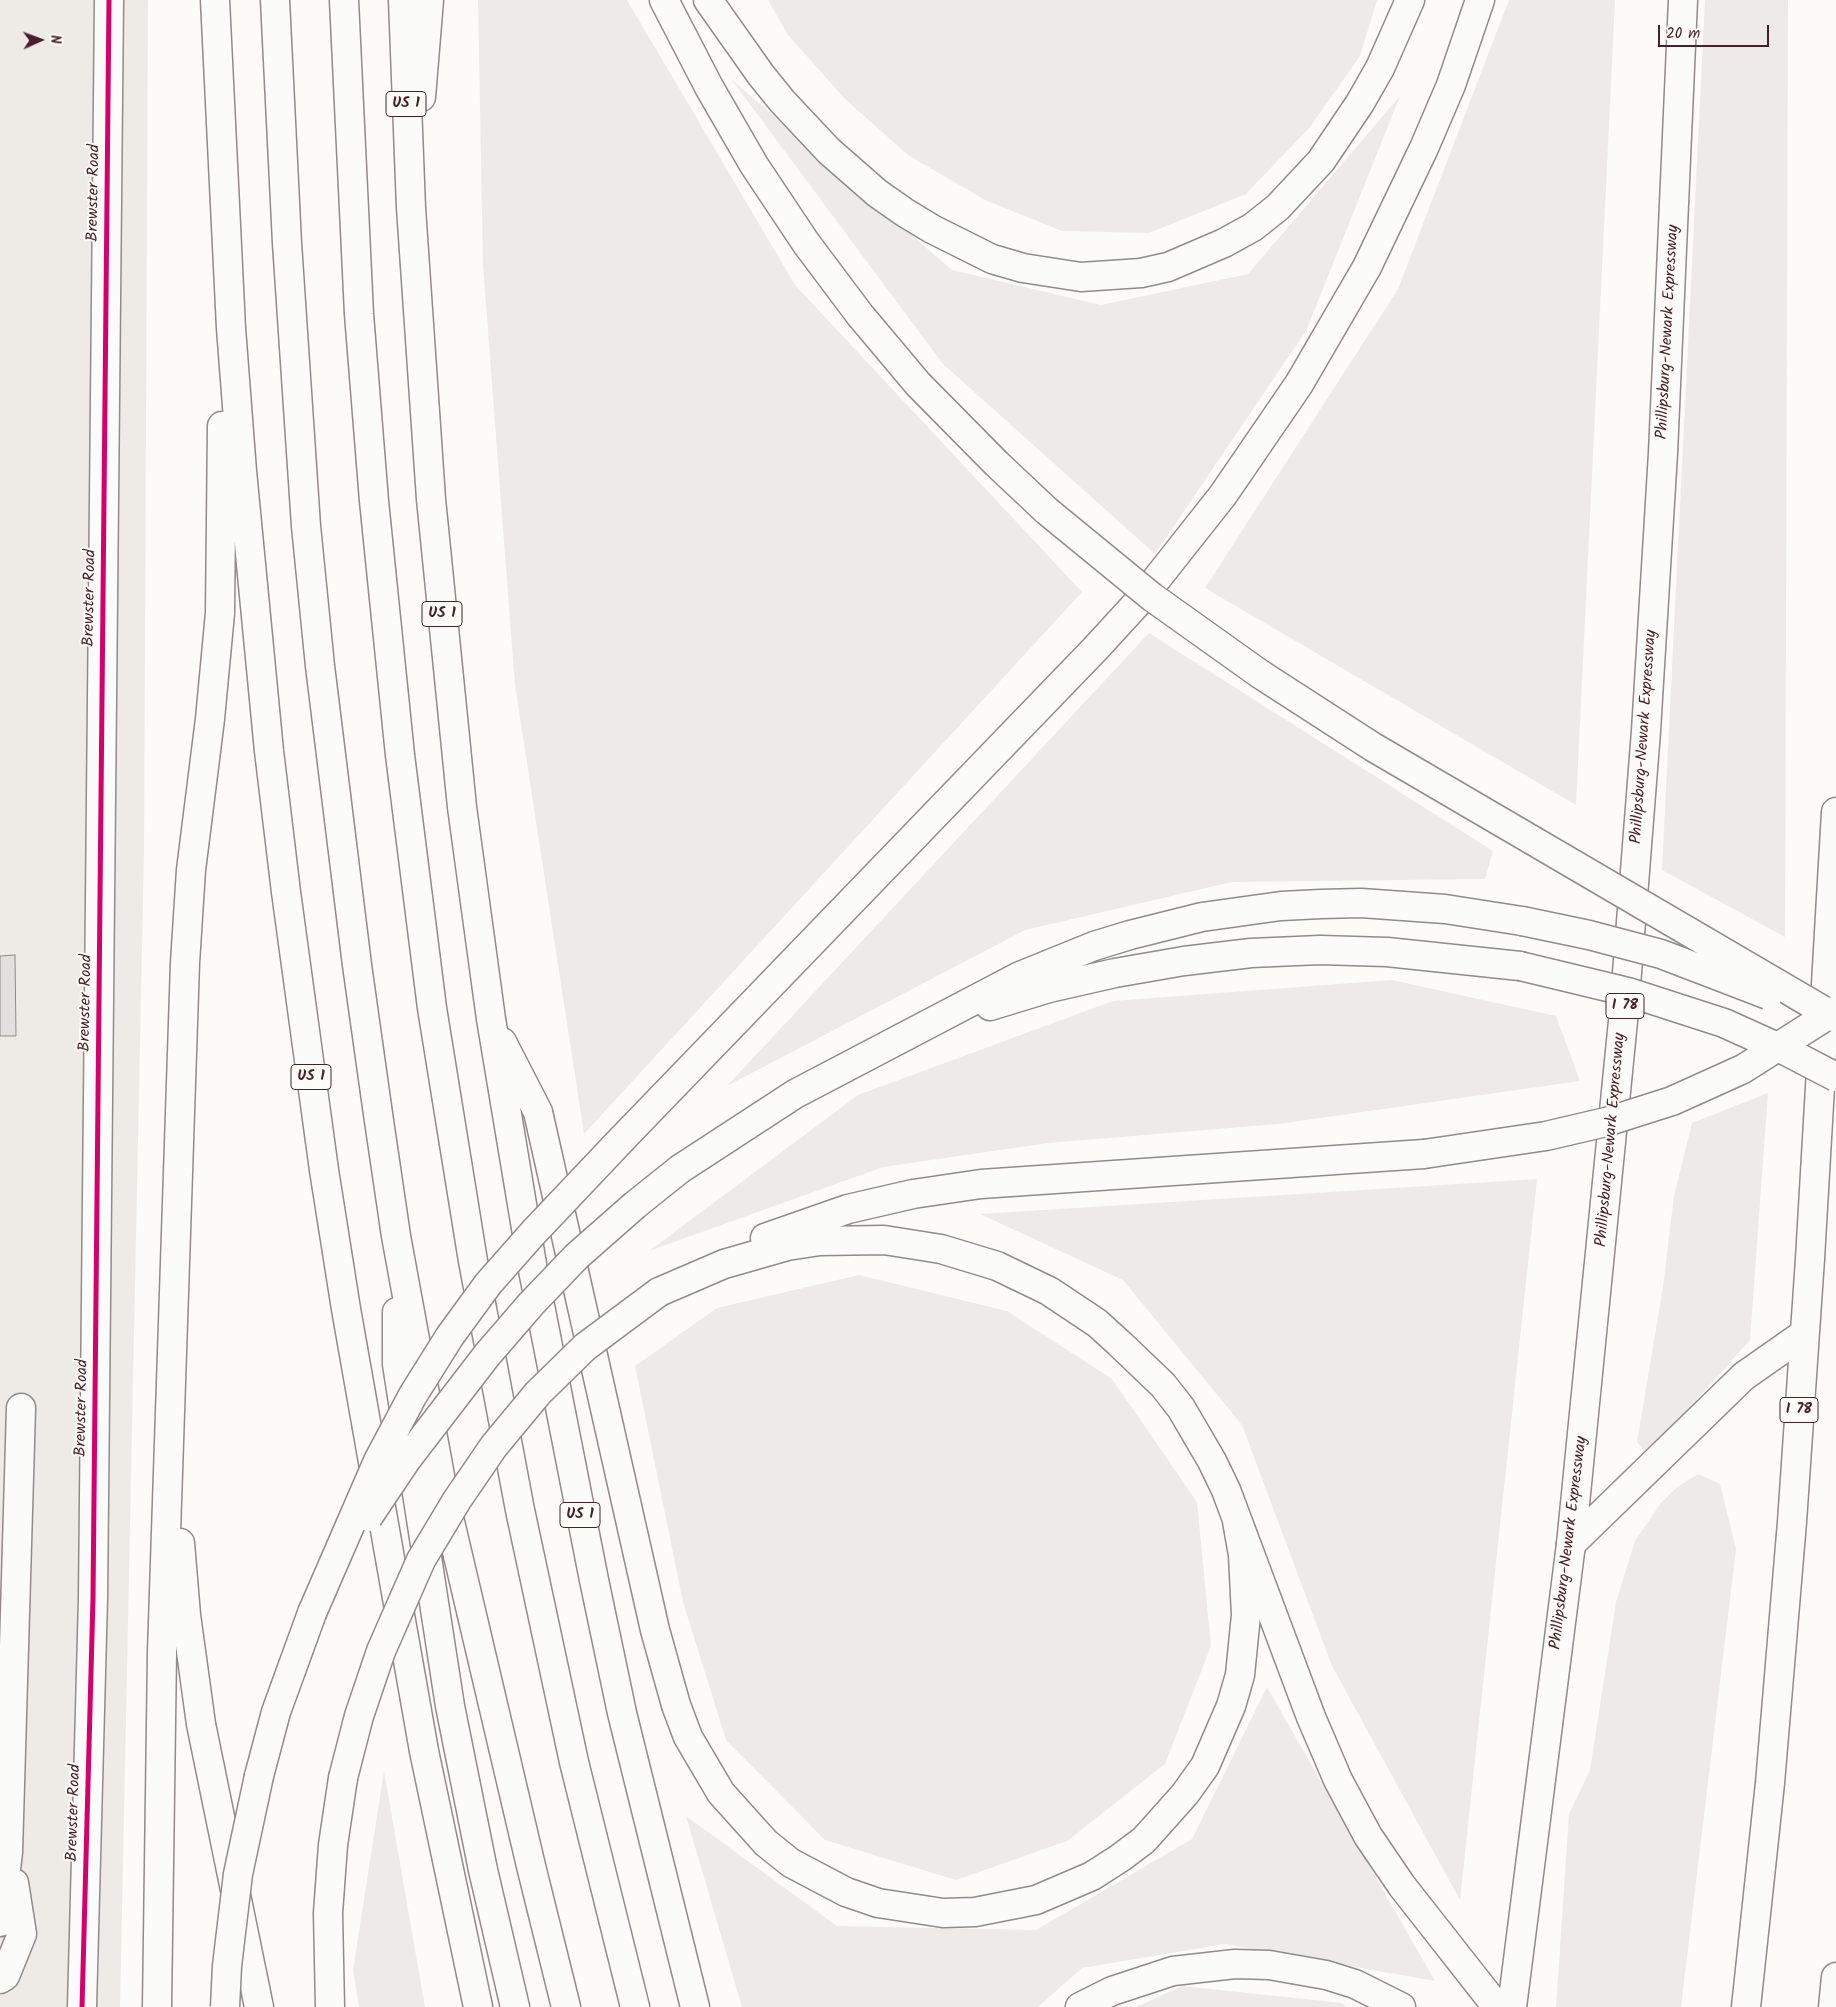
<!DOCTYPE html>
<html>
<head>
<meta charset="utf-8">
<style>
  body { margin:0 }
  #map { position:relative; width:1836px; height:2007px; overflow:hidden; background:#fcfbf8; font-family:Kalam,sans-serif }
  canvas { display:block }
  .north { position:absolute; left:15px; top:15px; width:50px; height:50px; -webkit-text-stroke:4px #fdfcf7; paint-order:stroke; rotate:88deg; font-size:14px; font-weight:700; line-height:20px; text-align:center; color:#4a1f2b }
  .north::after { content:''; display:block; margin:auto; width:18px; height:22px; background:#4a1f2b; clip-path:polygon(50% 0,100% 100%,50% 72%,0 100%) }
  .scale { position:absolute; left:1658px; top:25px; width:111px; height:22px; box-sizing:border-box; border:2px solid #4a1f2b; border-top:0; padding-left:6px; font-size:15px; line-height:18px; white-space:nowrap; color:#4a1f2b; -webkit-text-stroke:4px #fdfcf7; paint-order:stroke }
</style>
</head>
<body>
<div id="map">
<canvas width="1836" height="2007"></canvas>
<div class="north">N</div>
<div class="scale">20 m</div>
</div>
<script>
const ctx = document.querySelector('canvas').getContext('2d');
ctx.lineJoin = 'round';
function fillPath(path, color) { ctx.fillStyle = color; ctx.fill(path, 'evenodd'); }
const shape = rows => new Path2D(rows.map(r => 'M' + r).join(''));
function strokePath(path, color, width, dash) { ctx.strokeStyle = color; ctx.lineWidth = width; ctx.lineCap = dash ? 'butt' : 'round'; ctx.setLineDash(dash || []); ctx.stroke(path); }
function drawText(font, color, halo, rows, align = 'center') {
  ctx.font = font + ' Kalam,sans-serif'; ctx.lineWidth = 4; ctx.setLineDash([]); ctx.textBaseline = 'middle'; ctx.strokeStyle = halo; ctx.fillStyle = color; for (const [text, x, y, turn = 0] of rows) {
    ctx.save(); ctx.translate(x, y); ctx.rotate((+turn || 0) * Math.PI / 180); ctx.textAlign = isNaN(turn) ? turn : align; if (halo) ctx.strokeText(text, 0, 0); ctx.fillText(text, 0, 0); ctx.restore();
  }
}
const built = shape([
  [0,0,148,0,144,852,120,2007,0,2007]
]);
const green = shape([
  [478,0,627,0,795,285,1082,592,584,1134,515,685,483,266],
  [768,0,1377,0,1360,56,1310,127,1246,194,1149,233,1062,231,985,200,908,155,845,99,788,35],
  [1509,0,1615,0,1576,805,1205,588,1398,289],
  [1705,0,1788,0,1785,937,1662,870],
  [731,79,952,270,1101,305,1248,274,1400,96,1306,331,1155,554,943,364],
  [1149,633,1493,851,1485,879,1232,882,1025,930,727,1086],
  [1392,980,1556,1016,1580,1081,1278,1124,1048,1143,883,1167,649,1251,858,1095,1113,1001],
  [1768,1093,1750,1340,1658,1443,1644,1451,1637,1442,1663,1287,1674,1196,1692,1123],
  [1537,1179,1460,1900,1332,1666,1242,1425,1123,1280,980,1214],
  [859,1275,1007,1311,1112,1379,1197,1502,1211,1646,1165,1764,1067,1841,956,1880,825,1840,726,1740,683,1602,635,1366,717,1308],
  [1698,1474,1720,1484,1736,1549,1681,2007,1556,2007,1569,1814,1590,1770,1616,1602,1635,1541,1661,1503,1677,1487],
  [1267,1687,1435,1981,1225,1944,1082,1968,1038,2007,742,2007,686,1816,837,1926,1036,1930,1192,1839],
  [384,1771,425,2007,359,2007,353,1970],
  [1182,1986,1342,2003,1347,2007,1136,2007]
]);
const building = shape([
  [15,955,16,1036,0,1036,0,956,15,955]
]);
const minor = shape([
  [1571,1544,1744,1376,1804,1334],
  [0,1922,8,1852,21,1408],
  [0,1979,5,1976,22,1934,14,1883],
  [82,2007,93,1598,109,0]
]);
const highway = shape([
  [215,0,231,328,242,471,269,751,286,892,324,1170,346,1309,424,1751,478,2007],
  [275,0,287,243,306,526,320,666,357,965,378,1114,396,1236,443,1492,531,1866,566,2007],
  [344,0,359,314,374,501,400,755,432,1008,473,1261,520,1510,574,1762,635,2007],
  [403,0,411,208,431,499,462,807,491,1019,533,1270,594,1580,622,1713,695,2007],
  [664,0,709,87,754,165,806,243,860,315,918,384,997,464,1047,511],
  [708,0,761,75,782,101,829,151,877,193,904,212,932,229,992,259,1023,268,1081,277,1141,273,1168,267,1224,243,1253,227,1278,207,1321,161,1360,103,1380,68,1410,0],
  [421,97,429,0],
  [1260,674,1373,747,1532,840],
  [990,1006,1049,988,1115,973,1184,961,1251,953,1320,950,1387,952,1520,966],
  [502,1042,538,1112,655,1630,676,1705,688,1737,721,1793,766,1843,791,1863,846,1892,878,1903,943,1913,975,1912,1036,1900,1092,1876,1120,1858,1144,1840,1185,1794,1205,1766,1231,1706,1240,1675,1246,1615,1243,1555,1237,1521],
  [623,1138,1096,648,1140,600,1223,495,1299,384,1367,267,1424,148,1451,85,1480,0],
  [635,1205,680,1169,795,1094,1020,976,1094,946,1130,935,1202,917,1281,906,1321,904,1361,903,1445,909,1522,921],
  [765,1238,848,1209,913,1194,981,1184,1424,1154],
  [659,1292,724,1264,787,1246,820,1241,884,1240,941,1249,997,1266,1049,1291,1097,1323,1119,1343,1163,1385,1181,1408,1212,1461,1226,1490,1311,1717,1338,1780,1368,1836,1402,1886,1497,2007],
  [397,1312,397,1364,450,1706,483,1870,515,2007],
  [180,1543,186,1615,201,1724,259,2007],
  [259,1776,276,1712,312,1613],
  [157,2007,162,1652,185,963,191,870,210,719,220,613,222,426],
  [330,2007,328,1913,333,1845,343,1778],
  [1080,2007,1112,1991,1173,1971,1235,1964,1269,1965,1326,1975,1355,1984,1401,2007],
  [1512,2007,1571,1544,1624,1011,1646,731,1663,453,1683,0],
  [1746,2007,1770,1783,1792,1522,1810,1259,1836,812],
  [1833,2007,1836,1977]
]);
const highwayBridge = shape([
  [1047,511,1152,597,1260,674],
  [1532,840,1836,1018],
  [1522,921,1589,935,1661,954,1768,995],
  [1520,966,1628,992,1724,1023,1786,1051,1836,1077],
  [1424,1154,1546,1136,1606,1122,1672,1101,1743,1069,1836,1010],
  [368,1517,407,1459,487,1355,531,1304,577,1256,635,1205],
  [312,1613,378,1461,413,1395,450,1336,488,1284,533,1233,623,1138],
  [343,1778,359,1716,381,1651,421,1560,457,1500,494,1446,538,1393,585,1347,659,1292],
  [225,2007,227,1966,238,1874,259,1776]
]);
const cycleway = shape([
  [82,2007,93,1598,109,0]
]);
const shields = [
  [406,104,40],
  [442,614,40],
  [1625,1006,38],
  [311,1077,40],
  [1799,1410,38],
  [580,1515,40]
];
const shieldNames = [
  ["US 1",406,104],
  ["US 1",442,614],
  ["I 78",1625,1006],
  ["US 1",311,1077],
  ["I 78",1799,1410],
  ["US 1",580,1515]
];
const streetNames = [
  ["Brewster Road",95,193,-89],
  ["Phillipsburg-Newark Expressway",1669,332,-87],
  ["Brewster Road",91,598,-89],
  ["Phillipsburg-Newark Expressway",1645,737,-86],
  ["Brewster Road",87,1003,-89],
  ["Phillipsburg-Newark Expressway",1612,1140,-85],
  ["Brewster Road",83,1408,-89],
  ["Phillipsburg-Newark Expressway",1570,1543,-83],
  ["Brewster Road",75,1813,-88]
];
fillPath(built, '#eeebe7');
fillPath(green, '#eeeae8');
fillPath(building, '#e2dfde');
strokePath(building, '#928a8b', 1);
strokePath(minor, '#928a8b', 31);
strokePath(highway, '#928a8b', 31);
strokePath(minor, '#fbfbf9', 28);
strokePath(highway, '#fbfbf9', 28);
strokePath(highwayBridge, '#928a8b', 31, []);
strokePath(highwayBridge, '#fbfbf9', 28);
strokePath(cycleway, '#d6006c', 5);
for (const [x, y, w] of shields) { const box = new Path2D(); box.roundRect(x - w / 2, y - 12.5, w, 25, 4); ctx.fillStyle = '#fdfcf7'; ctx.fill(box); strokePath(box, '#4a1f2b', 1); }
drawText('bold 15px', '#4a1f2b', null, shieldNames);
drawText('16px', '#4a1f2b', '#fdfcf7', streetNames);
</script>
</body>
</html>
